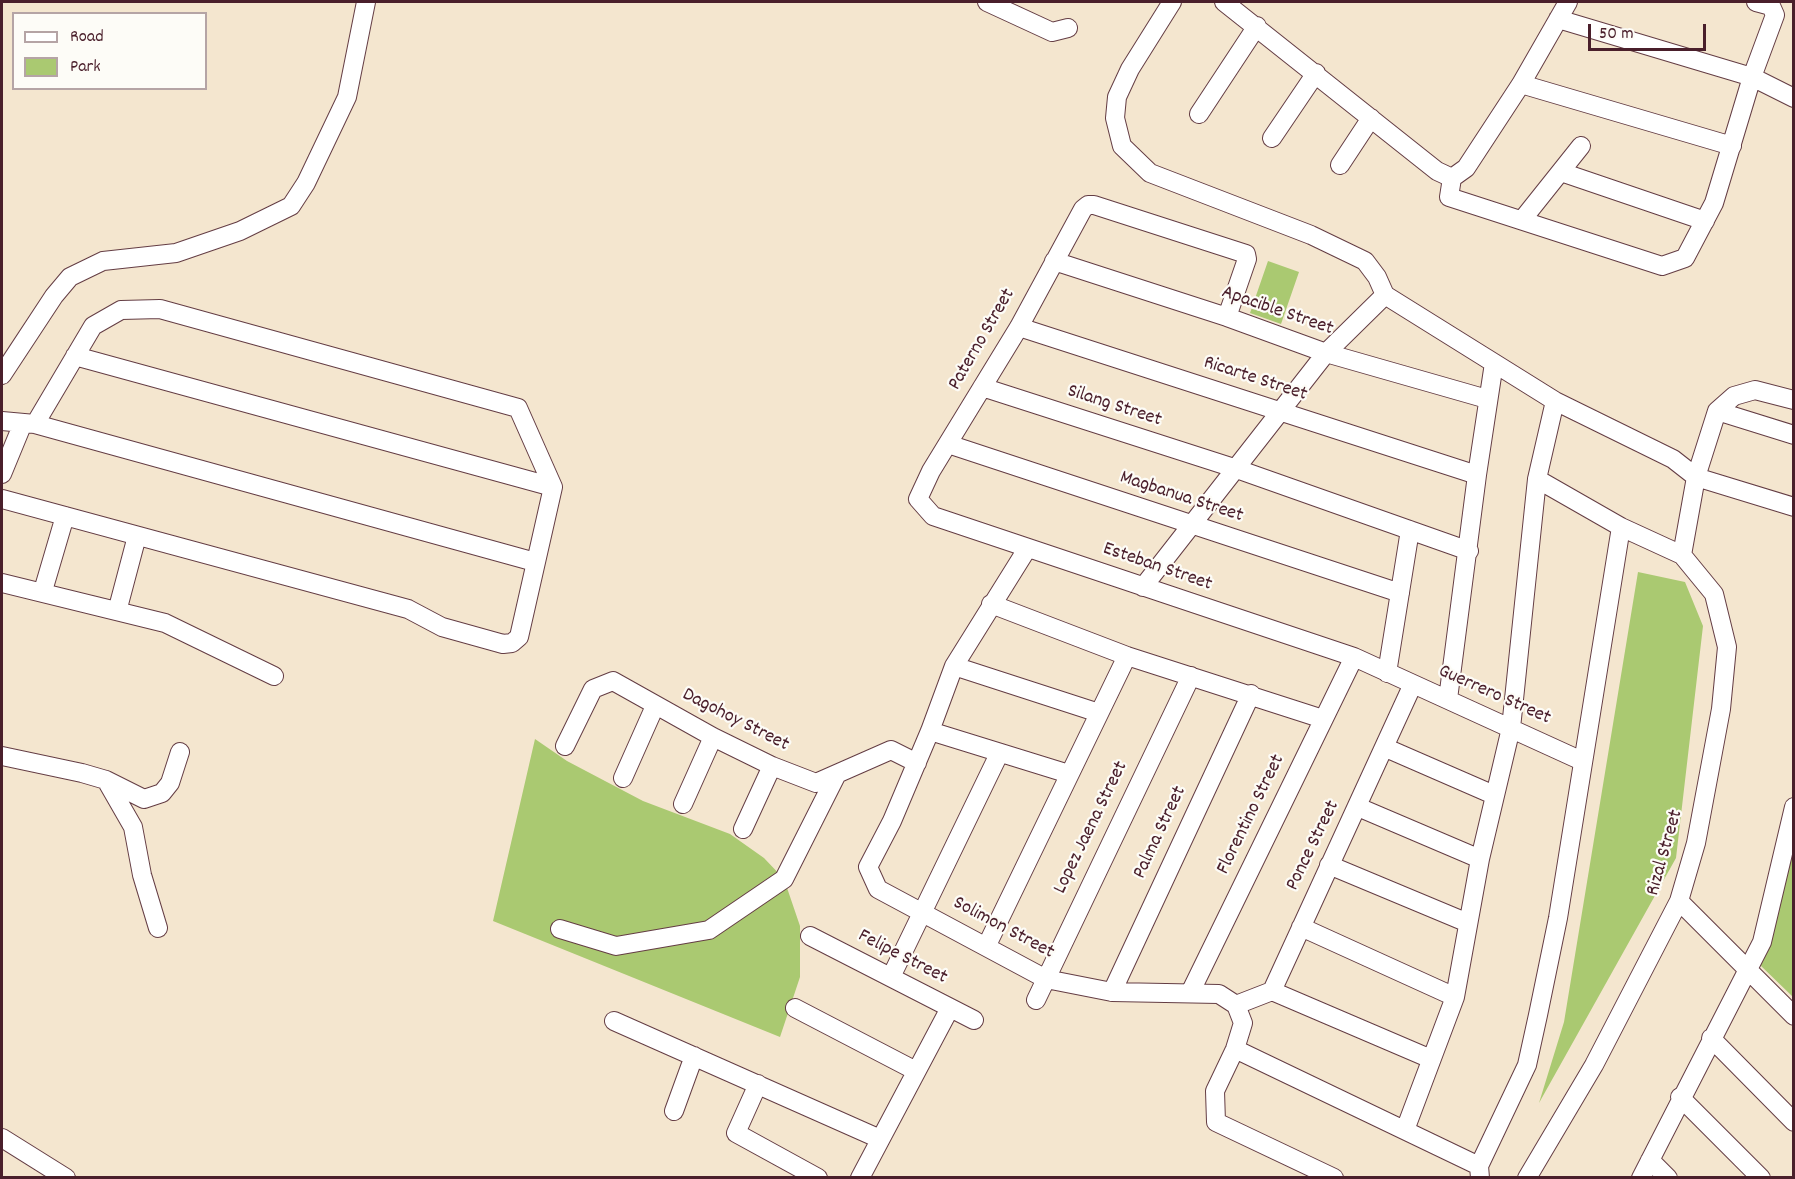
<!DOCTYPE html>
<html>
<head>
<meta charset="utf-8">
<style>
  body { margin:0 }
  #map { position:relative; width:1795px; height:1179px; overflow:hidden; background:#f4e6cf; font-family:Dekko,sans-serif }
  canvas { display:block }
  .frame { position:absolute; inset:0; border:3px solid #4a1f2b; pointer-events:none }
  .legend { position:absolute; left:12px; top:12px; width:195px; height:78px; box-sizing:border-box; background:#fdfcf7; border:2px solid #b5a4a5; margin:0; padding:8px 10px; list-style:none; font-size:18px; color:#4a1f2b }
  .legend li { display:flex; align-items:center; gap:12px; height:30px }
  .legend b { width:30px; border:2px solid #b5a4a5 }
  .scale { position:absolute; left:1588px; top:24px; width:118px; height:27px; box-sizing:border-box; border:3px solid #4a1f2b; border-top:0; padding-left:8px; font-size:18px; line-height:21px; white-space:nowrap; color:#4a1f2b; -webkit-text-stroke:4px #fdfcf7; paint-order:stroke }
</style>
</head>
<body>
<div id="map">
<canvas width="1795" height="1179"></canvas>
<div class="frame"></div>
<ul class="legend">
<li><b style="height:8px;background:#fff"></b>Road</li>
<li><b style="height:16px;background:#aac971"></b>Park</li>
</ul>
<div class="scale">50 m</div>
</div>
<script>
const ctx = document.querySelector('canvas').getContext('2d');
ctx.lineJoin = 'round';
function fillPath(path, color) { ctx.fillStyle = color; ctx.fill(path, 'evenodd'); }
const shape = rows => new Path2D(rows.map(r => 'M' + r).join(''));
function strokePath(path, color, width, dash) { ctx.strokeStyle = color; ctx.lineWidth = width; ctx.lineCap = dash ? 'butt' : 'round'; ctx.setLineDash(dash || []); ctx.stroke(path); }
function drawText(font, color, halo, rows, align = 'center') {
  ctx.font = font + ' Dekko,sans-serif'; ctx.lineWidth = 4.5; ctx.setLineDash([]); ctx.textBaseline = 'middle'; ctx.strokeStyle = halo; ctx.fillStyle = color; for (const [text, x, y, turn = 0] of rows) {
    ctx.save(); ctx.translate(x, y); ctx.rotate((+turn || 0) * Math.PI / 180); ctx.textAlign = isNaN(turn) ? turn : align; if (halo) ctx.strokeText(text, 0, 0); ctx.fillText(text, 0, 0); ctx.restore();
  }
}
const green = shape([
  [1268,261,1299,272,1281,324,1250,313],
  [1638,572,1685,582,1703,626,1676,858,1539,1103,1564,1022],
  [535,739,567,761,643,801,730,834,764,858,784,879,800,926,800,977,780,1037,493,921],
  [1793,822,1793,997,1759,964]
]);
const minor = shape([
  [987,2,1052,32,1068,28],
  [1172,2,1130,69,1117,97,1115,118,1122,146,1150,173,1311,235,1365,261,1377,277,1385,295,1555,401,1673,459,1696,477,1794,507],
  [1224,2,1437,171,1452,178,1466,168,1521,84,1568,2],
  [1558,19,1752,77,1794,98],
  [1521,84,1732,146],
  [1199,114,1257,26],
  [1272,138,1316,73],
  [1340,165,1371,118],
  [1561,172,1705,221],
  [1452,178,1449,197,1662,266,1685,258,1714,203,1752,77,1775,15,1771,6,1756,2],
  [1522,220,1581,146],
  [1054,261,1227,317,1326,353,1487,399],
  [1227,317,1247,259,1246,254,1094,205,1088,205,1083,209,1019,327,931,471,918,499,933,516,1354,657,1582,761],
  [1019,327,1477,475],
  [75,356,553,487],
  [2,375,54,296,70,277,103,261,176,253,240,231,291,206,306,183,347,97,366,2],
  [982,387,1234,468,1469,551],
  [1717,411,1794,435],
  [2,421,35,424,535,562],
  [948,444,1400,593],
  [2,474,23,423],
  [2,499,408,609,442,627,503,644,512,643,519,637,553,487,518,408,160,309,121,310,93,326,35,424],
  [1027,549,954,666,930,731,892,821,868,867,878,889,1046,979,1112,992,1219,994,1236,1005,1243,1023,1235,1049,1215,1091,1216,1122,1334,1178],
  [1682,555,1696,477,1717,411,1734,396,1755,390,1794,400],
  [2,583,165,623,274,676],
  [45,584,65,516],
  [1143,587,1326,353,1385,295],
  [119,604,137,536],
  [991,604,1127,656,1323,719],
  [954,666,1099,713],
  [1387,673,1410,530],
  [1448,699,1477,475,1494,363],
  [930,731,1069,774],
  [565,746,593,689,613,681,713,737,772,766,816,783,891,750,917,763],
  [1386,748,1494,795],
  [2,756,82,773,106,780,144,799,162,793,170,783,180,752],
  [623,778,655,706],
  [106,780,133,827,142,875,158,928],
  [683,804,713,737],
  [1358,807,1480,859],
  [743,829,772,766],
  [1329,865,1468,923],
  [1679,901,1794,1016],
  [1301,927,1455,997],
  [560,929,616,946,709,930,784,879,837,774],
  [810,936,974,1020],
  [987,945,1127,656],
  [891,977,999,754],
  [1272,991,1431,1059],
  [1112,992,1251,694],
  [1190,993,1354,657],
  [1036,1000,1191,676],
  [1236,1005,1272,991,1413,684],
  [795,1008,916,1071],
  [614,1021,880,1139],
  [1711,1038,1794,1122],
  [1235,1049,1479,1166],
  [758,1084,736,1133,818,1178],
  [1680,1097,1761,1178],
  [674,1111,694,1056],
  [1405,1130,1455,997,1480,859,1511,728,1537,479,1555,401],
  [2,1138,66,1178],
  [1650,1160,1668,1178],
  [860,1178,950,1008],
  [1480,1178,1479,1166,1527,1065,1538,1015,1558,918,1621,527],
  [1527,1178,1594,1065,1679,901,1696,843,1721,709,1727,647,1714,594,1682,555,1621,527,1537,479],
  [1641,1178,1762,942,1794,807]
]);
const streetNames = [
  ["Apacible Street",1277,312,19],
  ["Paterno Street",983,340,-60],
  ["Ricarte Street",1255,380,18],
  ["Silang Street",1114,407,18],
  ["Magbanua Street",1181,498,18],
  ["Esteban Street",1157,568,19],
  ["Guerrero Street",1494,696,24],
  ["Dagohoy Street",735,721,27],
  ["Florentino Street",1252,815,-64],
  ["Lopez Jaena Street",1092,828,-64],
  ["Palma Street",1161,833,-65],
  ["Ponce Street",1314,846,-64],
  ["Rizal Street",1666,853,-74],
  ["Solimon Street",1003,929,28],
  ["Felipe Street",902,958,27]
];
fillPath(green, '#aac971');
strokePath(minor, '#643d44', 20);
strokePath(minor, '#fff', 18);
drawText('20px', '#4a1f2b', '#fdfcf7', streetNames);
</script>
</body>
</html>
